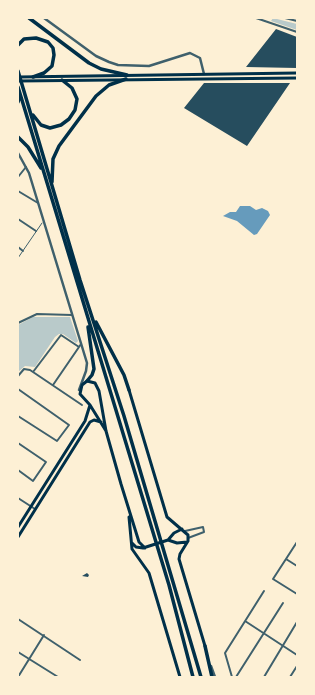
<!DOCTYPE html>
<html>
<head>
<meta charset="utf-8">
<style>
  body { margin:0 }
  #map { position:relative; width:315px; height:695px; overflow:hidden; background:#fdf0d5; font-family:Mulish,sans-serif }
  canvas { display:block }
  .frame { position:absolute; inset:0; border:19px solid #fdf0d5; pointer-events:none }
</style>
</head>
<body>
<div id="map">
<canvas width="315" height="695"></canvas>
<div class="frame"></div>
</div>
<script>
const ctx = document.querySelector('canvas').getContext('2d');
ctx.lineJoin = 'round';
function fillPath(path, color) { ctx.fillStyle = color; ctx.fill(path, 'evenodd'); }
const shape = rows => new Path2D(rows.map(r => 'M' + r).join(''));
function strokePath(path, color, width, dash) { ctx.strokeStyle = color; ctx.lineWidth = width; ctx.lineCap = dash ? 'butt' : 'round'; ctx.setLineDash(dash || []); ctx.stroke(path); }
const green = shape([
  [273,18,297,24,297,30,271,21],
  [33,317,70,317,78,341,76,343,63,334,59,334,55,337,35,367,25,366,18,372,18,325]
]);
const water = shape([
  [240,206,250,206,256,210,262,208,268,211,270,215,257,234,254,235,237,221,223,216,230,212,236,212]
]);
const building = shape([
  [276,29,297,37,297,68,246,67],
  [204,83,290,83,247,146,184,108],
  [87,573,89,575,88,577,82,576]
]);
const service = shape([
  [18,258,42,223]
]);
const minor = shape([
  [256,18,297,32],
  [285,18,297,21],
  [18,177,26,167],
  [18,191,38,203],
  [18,219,36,231],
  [18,247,23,251],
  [18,323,37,314,72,315],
  [33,372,61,335,79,347,81,344],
  [18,376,24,369,30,370,82,405],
  [53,385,79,347],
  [18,389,69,425,57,441,18,416],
  [18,443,46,462,33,481,18,470],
  [18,498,35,509],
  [185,531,203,527,204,532,188,538],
  [297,542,273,579,297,594],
  [286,559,297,566],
  [18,619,80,660],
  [245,621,297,655],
  [18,652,58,677],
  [18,677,44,635],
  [232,677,225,653,264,591],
  [236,677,283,603],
  [264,677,297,622],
  [290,677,297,666]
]);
const tertiary = shape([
  [44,18,96,56,109,62,118,65,149,66,190,53,200,58,204,74],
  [18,153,29,173,87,363,86,371,79,390],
  [211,666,215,677]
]);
const secondary = shape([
  [19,77,297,73],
  [18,81,297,78],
  [129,390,167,517,188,535,188,541,180,554,179,559,205,646],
  [106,431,90,405,80,394,82,385,87,381,95,383,99,391,106,431,121,484,139,542,145,548],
  [129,517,132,549,149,573,180,677],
  [18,527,85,421,90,405],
  [18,537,90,422,94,420,101,422],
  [168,540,177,543,187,542],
  [132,543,136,547,143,548,168,540,174,533,182,529]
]);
const motorway = shape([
  [29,18,89,63,101,69,127,75],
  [18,45,24,39,36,38,48,42,53,48,54,55,52,66,44,73,33,77],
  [18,71,80,280,124,416,201,677],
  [18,87,169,585,193,677],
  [18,102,20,95],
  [33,115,41,125,50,128,61,125,69,119,75,110,77,99,72,88,62,80],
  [18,137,28,147,41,168],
  [52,182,53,159,59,146,96,96,109,85,126,79],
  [96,322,124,375,129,390],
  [87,381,92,375,94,369,88,327],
  [205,646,212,677]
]);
fillPath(green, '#b9caca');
fillPath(water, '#669bbc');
fillPath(building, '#264d5e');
strokePath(service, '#3f606c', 1);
strokePath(minor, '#3f606c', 2);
strokePath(tertiary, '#3f606c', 2.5);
strokePath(secondary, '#003049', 3);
strokePath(motorway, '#003049', 3.5);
</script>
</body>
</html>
